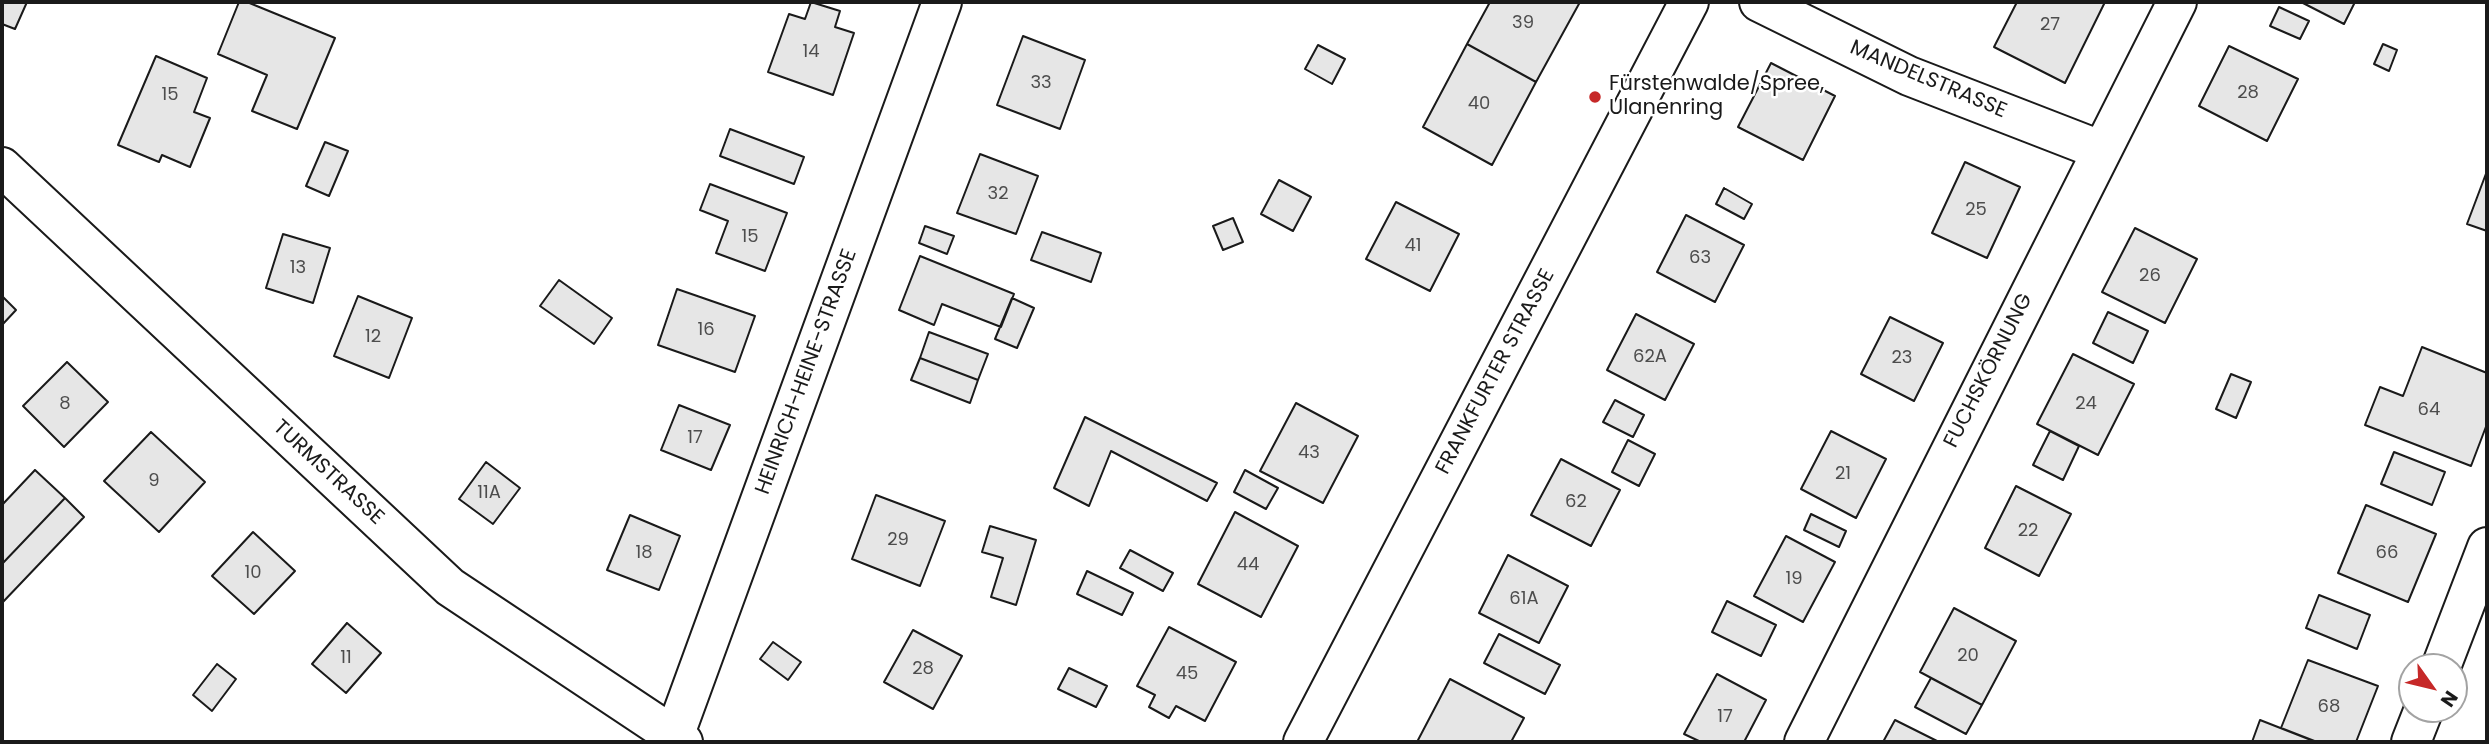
<!DOCTYPE html>
<html>
<head>
<meta charset="utf-8">
<style>
  body { margin:0 }
  #map { position:relative; width:2489px; height:744px; overflow:hidden; background:#fff; font-family:Poppins,sans-serif }
  canvas { display:block }
  .frame { position:absolute; inset:0; border:4px solid #1a1a1a; pointer-events:none }
  .north { position:absolute; left:2398px; top:653px; width:70px; height:70px; box-sizing:border-box; background:#fff; border:2px solid #a3a3a3; border-radius:50%; rotate:124deg; font-size:19px; font-weight:700; line-height:28px; text-align:center; color:#1a1a1a }
  .north::after { content:''; display:block; margin:auto; width:24px; height:32px; background:#c62828; clip-path:polygon(50% 0,100% 100%,50% 72%,0 100%) }
</style>
</head>
<body>
<div id="map">
<canvas width="2489" height="744"></canvas>
<div class="frame"></div>
<div class="north">N</div>
</div>
<script>
const ctx = document.querySelector('canvas').getContext('2d');
ctx.lineJoin = 'round';
function fillPath(path, color) { ctx.fillStyle = color; ctx.fill(path, 'evenodd'); }
const shape = rows => new Path2D(rows.map(r => 'M' + r).join(''));
function strokePath(path, color, width, dash) { ctx.strokeStyle = color; ctx.lineWidth = width; ctx.lineCap = dash ? 'butt' : 'round'; ctx.setLineDash(dash || []); ctx.stroke(path); }
function drawText(font, color, halo, rows, align = 'center') {
  ctx.font = font + ' Poppins,sans-serif'; ctx.lineWidth = 5; ctx.setLineDash([]); ctx.textBaseline = 'middle'; ctx.strokeStyle = halo; ctx.fillStyle = color; for (const [text, x, y, turn = 0] of rows) {
    ctx.save(); ctx.translate(x, y); ctx.rotate((+turn || 0) * Math.PI / 180); ctx.textAlign = isNaN(turn) ? turn : align; if (halo) ctx.strokeText(text, 0, 0); ctx.fillText(text, 0, 0); ctx.restore();
  }
}
const building = shape([
  [2,2,27,2,15,29,2,24,2,2],
  [239,2,247,2,335,38,297,129,252,111,267,75,218,54,239,2],
  [811,2,840,11,835,27,854,33,833,95,768,72,789,14,805,19,811,2],
  [1490,2,1580,2,1536,82,1467,44,1490,2],
  [2017,2,2105,2,2065,83,1994,47,2017,2],
  [2301,2,2355,2,2344,24,2301,2],
  [2279,7,2309,21,2300,39,2270,26,2279,7],
  [1023,36,1085,60,1060,129,997,105,1023,36],
  [1467,44,1536,82,1492,165,1423,127,1467,44],
  [2383,44,2397,50,2389,71,2374,64,2383,44],
  [1318,45,1345,59,1332,84,1305,69,1318,45],
  [2229,46,2298,79,2267,141,2199,106,2229,46],
  [156,56,207,78,194,112,210,118,190,167,162,155,159,162,118,145,156,56],
  [1771,63,1835,96,1803,160,1738,127,1771,63],
  [730,129,804,157,794,184,720,156,730,129],
  [325,142,348,151,329,196,306,186,325,142],
  [980,154,1038,176,1016,234,957,213,980,154],
  [1965,162,2020,187,1987,258,1932,233,1965,162],
  [2487,171,2487,231,2467,224,2487,171],
  [1279,180,1311,197,1293,231,1261,214,1279,180],
  [710,184,787,213,765,271,716,253,728,221,700,210,710,184],
  [1724,188,1752,204,1744,219,1716,204,1724,188],
  [1396,202,1459,234,1430,291,1366,259,1396,202],
  [1686,215,1744,245,1715,302,1657,272,1686,215],
  [1233,218,1243,242,1223,250,1213,226,1233,218],
  [925,226,954,236,947,254,919,243,925,226],
  [2135,228,2197,259,2165,323,2102,292,2135,228],
  [1042,232,1101,253,1091,282,1031,260,1042,232],
  [283,234,330,248,313,303,266,288,283,234],
  [920,256,1014,294,1001,327,942,304,934,325,899,310,920,256],
  [559,280,612,318,594,344,540,306,559,280],
  [677,289,755,316,735,372,658,345,677,289],
  [2,296,16,310,2,325,2,296],
  [358,296,412,318,389,378,334,356,358,296],
  [1012,298,1034,308,1017,348,995,339,1012,298],
  [2108,312,2148,331,2133,363,2093,343,2108,312],
  [1636,314,1694,344,1665,400,1607,370,1636,314],
  [1890,317,1943,343,1914,401,1861,374,1890,317],
  [929,332,988,354,978,380,920,358,929,332],
  [2422,347,2487,373,2487,424,2471,466,2365,425,2380,387,2403,396,2422,347],
  [2073,354,2134,384,2098,455,2037,424,2073,354],
  [920,358,978,380,970,403,911,380,920,358],
  [67,362,108,402,64,447,23,406,67,362],
  [2231,374,2251,382,2236,418,2216,409,2231,374],
  [1615,400,1644,415,1633,437,1603,422,1615,400],
  [1296,403,1358,436,1323,503,1260,471,1296,403],
  [679,405,730,425,711,470,661,450,679,405],
  [1085,417,1217,483,1207,501,1111,451,1089,506,1054,488,1085,417],
  [1831,431,1886,459,1856,518,1801,489,1831,431],
  [2050,431,2079,446,2063,480,2033,465,2050,431],
  [151,432,205,482,159,532,104,481,151,432],
  [1628,440,1655,454,1639,486,1612,472,1628,440],
  [2394,452,2445,472,2432,505,2381,484,2394,452],
  [1561,459,1620,490,1591,546,1531,515,1561,459],
  [486,462,520,488,493,524,459,499,486,462],
  [35,470,65,498,2,564,2,505,35,470],
  [1245,470,1278,488,1266,509,1234,492,1245,470],
  [2016,486,2071,514,2039,576,1985,548,2016,486],
  [876,495,945,521,920,586,852,559,876,495],
  [65,498,84,517,2,603,2,564,65,498],
  [2366,505,2436,534,2408,602,2338,573,2366,505],
  [1235,512,1298,546,1261,617,1198,584,1235,512],
  [1811,514,1846,531,1839,547,1804,530,1811,514],
  [630,515,680,536,659,590,607,570,630,515],
  [990,526,1036,540,1016,605,991,597,1003,558,982,552,990,526],
  [253,532,295,571,254,614,212,576,253,532],
  [1786,536,1835,562,1803,622,1754,596,1786,536],
  [1130,550,1173,573,1163,591,1120,568,1130,550],
  [1508,555,1568,586,1539,643,1479,613,1508,555],
  [1087,571,1133,593,1122,615,1077,594,1087,571],
  [2319,595,2370,615,2357,649,2306,628,2319,595],
  [1727,601,1776,625,1761,656,1712,632,1727,601],
  [1954,608,2016,641,1982,705,1920,672,1954,608],
  [347,623,381,653,346,693,312,664,347,623],
  [1169,627,1236,662,1205,721,1176,706,1169,718,1149,707,1155,695,1137,686,1169,627],
  [913,630,962,656,933,709,884,682,913,630],
  [1499,634,1560,665,1545,694,1484,663,1499,634],
  [773,642,801,662,788,680,760,659,773,642],
  [2308,660,2378,686,2356,742,2317,742,2281,728,2308,660],
  [217,664,236,679,212,711,193,695,217,664],
  [1069,668,1107,686,1096,707,1058,689,1069,668],
  [1717,674,1766,700,1744,742,1701,742,1684,734,1717,674],
  [1931,678,1982,705,1966,734,1915,707,1931,678],
  [1450,679,1524,718,1511,742,1417,742,1450,679],
  [1895,720,1939,742,1883,742,1895,720],
  [2260,720,2311,740,2310,742,2252,742,2260,720]
]);
const minor = shape([
  [1759,2,1909,76,2100,150],
  [2,167,450,587,683,742],
  [2441,667,2487,547],
  [672,742,942,2],
  [1303,742,1689,2],
  [1804,742,2177,2],
  [2411,742,2424,709]
]);
const markers = [
  [1595,97,7,"#c62828"]
];
const numberNames = [
  ["39",1523,23],
  ["27",2050,25],
  ["14",811,52],
  ["33",1041,83],
  ["28",2248,93],
  ["15",170,95],
  ["40",1479,104],
  ["32",998,194],
  ["25",1976,210],
  ["15",750,237],
  ["41",1413,246],
  ["63",1700,258],
  ["13",298,268],
  ["26",2150,276],
  ["16",706,330],
  ["12",373,337],
  ["62A",1650,357],
  ["23",1902,358],
  ["8",65,404],
  ["24",2086,404],
  ["64",2429,410],
  ["17",695,438],
  ["43",1309,453],
  ["21",1843,474],
  ["9",154,481],
  ["11A",489,493],
  ["62",1576,502],
  ["22",2028,531],
  ["29",898,540],
  ["18",644,553],
  ["66",2387,553],
  ["44",1248,565],
  ["10",253,573],
  ["19",1794,579],
  ["61A",1524,599],
  ["20",1968,656],
  ["11",346,658],
  ["28",923,669],
  ["45",1187,674],
  ["68",2329,707],
  ["17",1725,717]
];
const streetNames = [
  ["MANDELSTRASSE",1928,80,23],
  ["FUCHSKÖRNUNG",1989,371,-63],
  ["HEINRICH-HEINE-STRASSE",807,372,-70],
  ["FRANKFURTER STRASSE",1496,372,-62],
  ["TURMSTRASSE",328,473,43]
];
const poiNames = [
  ["Fürstenwalde/Spree,",1609,85],
  ["Ulanenring",1609,109]
];
fillPath(building, '#e6e6e6');
strokePath(building, '#1a1a1a', 2);
strokePath(minor, '#1a1a1a', 42);
strokePath(minor, '#fff', 38);
for (const [x, y, r, color] of markers) { const dot = new Path2D(); dot.arc(x, y, r, 0, 2 * Math.PI); ctx.fillStyle = color; ctx.fill(dot); strokePath(dot, '#fff', 2.5); }
drawText('18px', '#4d4d4d', null, numberNames);
drawText('21px', '#1a1a1a', '#fff', streetNames);
drawText('21px', '#1a1a1a', '#fff', poiNames, 'left');
</script>
</body>
</html>
